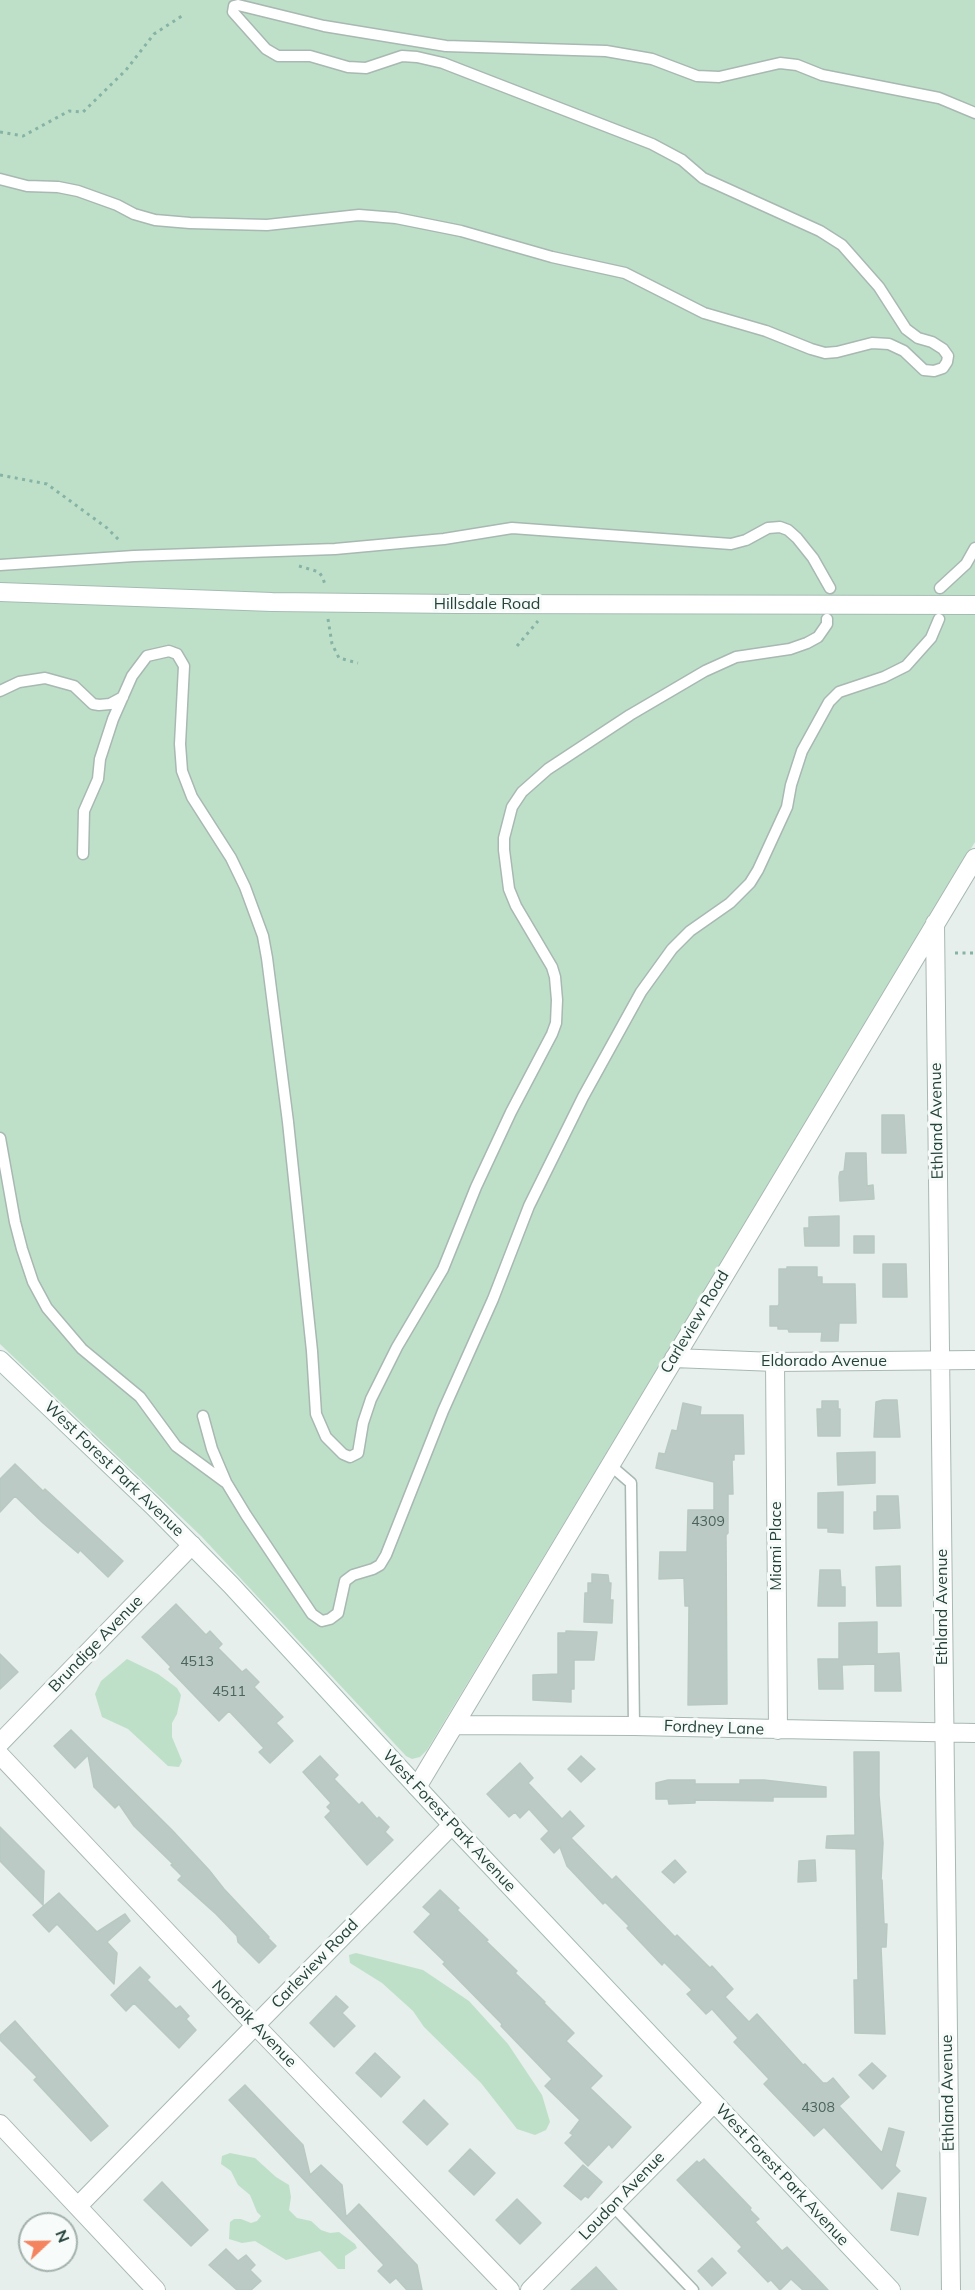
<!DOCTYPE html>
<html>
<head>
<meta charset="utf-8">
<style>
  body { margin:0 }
  #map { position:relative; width:975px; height:2290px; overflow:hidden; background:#e6efeb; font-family:Mulish,sans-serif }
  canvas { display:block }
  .north { position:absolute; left:18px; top:2212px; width:60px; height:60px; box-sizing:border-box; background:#f7fbf9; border:2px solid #a3b1ad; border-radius:50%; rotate:68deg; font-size:16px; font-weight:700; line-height:24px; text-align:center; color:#24423a }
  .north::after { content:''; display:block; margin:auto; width:21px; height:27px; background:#f4845f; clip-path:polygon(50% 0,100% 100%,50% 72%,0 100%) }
</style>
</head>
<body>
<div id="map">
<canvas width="975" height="2290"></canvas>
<div class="north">N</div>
</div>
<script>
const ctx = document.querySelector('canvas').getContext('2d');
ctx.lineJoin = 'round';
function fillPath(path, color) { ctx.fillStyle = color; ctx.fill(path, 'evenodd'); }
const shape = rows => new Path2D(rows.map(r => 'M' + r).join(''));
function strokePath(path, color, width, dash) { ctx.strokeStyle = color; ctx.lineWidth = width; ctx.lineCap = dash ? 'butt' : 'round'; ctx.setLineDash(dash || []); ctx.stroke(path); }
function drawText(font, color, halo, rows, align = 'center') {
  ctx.font = font + ' Mulish,sans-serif'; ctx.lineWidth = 6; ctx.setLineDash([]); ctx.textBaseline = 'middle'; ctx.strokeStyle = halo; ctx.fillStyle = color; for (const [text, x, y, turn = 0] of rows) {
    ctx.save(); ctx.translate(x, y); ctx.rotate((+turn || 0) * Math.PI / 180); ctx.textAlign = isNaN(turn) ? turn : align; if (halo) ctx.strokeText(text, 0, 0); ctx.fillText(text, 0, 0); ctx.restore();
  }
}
const green = shape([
  [0,0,975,0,975,842,427,1750,420,1757,412,1759,406,1756,201,1536,0,1344],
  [127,1659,158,1674,177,1688,181,1695,177,1714,172,1723,172,1737,182,1761,179,1767,168,1766,128,1729,102,1717,95,1694,101,1681],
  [356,1953,423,1970,469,2001,508,2044,542,2095,550,2122,546,2130,535,2135,517,2129,481,2083,424,2027,413,2011,382,1983,350,1963,349,1955],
  [230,2153,255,2158,276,2177,289,2185,291,2197,289,2210,297,2218,311,2221,321,2230,330,2233,339,2232,355,2244,357,2248,345,2256,345,2269,338,2269,320,2251,286,2260,255,2241,242,2243,229,2239,230,2222,234,2219,241,2219,251,2223,257,2221,261,2216,257,2212,250,2195,238,2185,231,2171,221,2164,222,2156]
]);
const building = shape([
  [882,1115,904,1115,906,1153,882,1153,882,1115],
  [846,1153,866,1153,867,1186,873,1185,874,1199,840,1201,839,1177,840,1172,844,1171,846,1153],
  [839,1216,839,1246,805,1246,804,1228,809,1228,809,1217,839,1216],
  [854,1236,874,1236,874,1253,854,1253,854,1236],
  [883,1264,906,1264,907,1297,883,1297,883,1264],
  [787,1267,817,1267,817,1277,822,1277,822,1284,855,1284,856,1323,839,1323,838,1341,821,1341,822,1332,789,1332,788,1329,778,1329,778,1326,770,1326,770,1306,778,1306,779,1304,779,1269,787,1269,787,1267],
  [883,1400,897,1400,900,1437,874,1437,876,1402,883,1400],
  [822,1401,838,1401,838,1409,840,1409,840,1436,818,1436,817,1409,822,1409,822,1401],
  [683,1403,701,1407,700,1415,743,1415,744,1454,734,1454,734,1460,732,1460,733,1494,728,1494,728,1533,726,1535,727,1704,688,1705,689,1606,685,1606,684,1578,659,1579,660,1552,687,1552,688,1510,714,1510,714,1482,656,1468,659,1453,665,1454,672,1430,677,1431,683,1403],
  [875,1452,875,1483,838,1485,837,1453,875,1452],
  [15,1464,43,1491,45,1489,123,1561,108,1577,80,1550,78,1553,43,1523,15,1496,0,1512,0,1479,15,1464],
  [843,1492,843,1533,828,1532,828,1528,818,1528,818,1493,843,1492],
  [877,1496,898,1496,900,1528,874,1529,874,1512,877,1512,877,1496],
  [900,1566,901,1606,877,1606,876,1567,900,1566],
  [820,1570,840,1570,841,1587,845,1587,845,1606,818,1606,820,1570],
  [592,1574,608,1575,609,1583,611,1583,610,1600,613,1600,612,1623,584,1622,585,1593,588,1593,588,1583,592,1583,592,1574],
  [176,1604,206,1635,210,1631,222,1644,218,1648,242,1672,246,1669,259,1682,254,1687,283,1717,276,1723,293,1741,270,1763,259,1752,264,1748,229,1711,219,1721,169,1669,171,1667,142,1637,176,1604],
  [877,1622,877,1654,899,1653,901,1691,875,1691,875,1664,842,1665,843,1689,819,1689,818,1659,839,1659,839,1623,877,1622],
  [566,1631,597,1632,594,1660,574,1660,574,1689,571,1689,571,1702,533,1700,533,1675,558,1674,558,1633,566,1633,566,1631],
  [0,1654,18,1672,0,1689,0,1654],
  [71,1730,172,1830,209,1870,224,1889,269,1937,268,1938,276,1946,259,1963,238,1942,237,1936,216,1914,178,1880,182,1876,171,1865,173,1864,134,1826,119,1804,115,1808,94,1787,88,1755,75,1768,54,1746,71,1730],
  [854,1752,879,1752,879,1795,883,1843,881,1880,882,1880,884,1924,887,1924,886,1947,881,1947,885,2034,855,2033,854,1980,858,1980,856,1849,826,1848,827,1836,855,1835,854,1752],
  [320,1756,338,1775,334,1779,359,1805,362,1802,377,1819,379,1817,389,1827,385,1832,393,1840,367,1865,325,1817,331,1811,327,1807,331,1803,303,1772,320,1756],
  [581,1756,595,1769,581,1782,568,1769,581,1756],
  [520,1763,533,1778,528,1783,562,1819,570,1811,584,1826,571,1838,612,1880,616,1876,675,1937,677,1935,710,1968,712,1966,733,1989,725,1997,749,2022,757,2014,803,2065,805,2064,823,2083,827,2083,833,2078,849,2097,839,2106,882,2153,889,2128,904,2132,895,2166,900,2171,882,2189,824,2127,814,2136,764,2084,769,2079,734,2042,738,2038,712,2009,706,2014,687,1994,692,1990,664,1962,662,1965,627,1928,629,1926,605,1902,603,1904,567,1866,560,1847,554,1853,541,1839,549,1831,529,1809,520,1818,515,1812,509,1817,487,1794,520,1763],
  [668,1780,695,1780,695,1784,740,1784,740,1780,764,1780,826,1787,826,1797,773,1797,773,1801,695,1800,695,1803,669,1804,668,1799,656,1799,656,1783,668,1780],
  [0,1827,44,1871,43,1905,0,1861,0,1827],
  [675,1860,686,1872,674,1883,662,1872,675,1860],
  [815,1860,816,1881,798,1882,799,1861,815,1860],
  [440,1890,459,1908,457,1910,488,1940,486,1941,517,1971,515,1973,545,2002,544,2003,574,2033,566,2041,602,2076,590,2088,631,2127,612,2148,609,2144,588,2166,565,2143,573,2135,570,2133,580,2120,545,2086,552,2079,501,2026,502,2024,443,1964,445,1962,414,1932,431,1914,423,1907,440,1890],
  [59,1893,97,1932,125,1914,130,1921,107,1942,117,1953,114,1984,57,1924,49,1932,33,1915,59,1893],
  [140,1967,150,1977,147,1980,176,2009,180,2006,189,2016,186,2019,196,2030,179,2048,134,2003,126,2011,111,1995,140,1967],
  [336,1996,348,2007,342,2013,355,2026,334,2047,310,2023,336,1996],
  [15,2021,108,2126,91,2141,34,2080,37,2077,0,2040,0,2035,15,2021],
  [375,2053,400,2077,381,2097,356,2073,375,2053],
  [872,2063,886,2076,873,2089,859,2075,872,2063],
  [245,2085,303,2145,310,2175,321,2165,342,2185,346,2217,359,2204,417,2265,422,2290,407,2290,396,2278,390,2283,378,2271,384,2265,229,2100,245,2085],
  [424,2100,448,2124,427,2145,403,2122,424,2100],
  [470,2149,495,2173,474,2195,449,2171,470,2149],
  [704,2159,751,2208,750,2210,759,2219,755,2222,782,2251,787,2247,828,2290,803,2290,791,2279,780,2290,771,2280,768,2282,738,2251,742,2247,677,2180,697,2161,699,2163,704,2159],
  [583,2165,602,2182,588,2198,585,2196,581,2200,564,2186,583,2165],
  [162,2182,208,2230,191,2246,144,2200,162,2182],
  [898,2193,926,2198,918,2235,891,2230,898,2193],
  [517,2199,541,2223,520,2244,496,2220,517,2199],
  [226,2249,238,2261,246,2255,255,2265,250,2270,261,2281,251,2290,237,2290,209,2265,226,2249],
  [712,2258,726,2273,712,2286,698,2271,712,2258],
  [596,2267,617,2290,571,2290,596,2267]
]);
const path = shape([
  [0,132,23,136,69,111,83,112,126,70,154,34,185,14],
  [0,475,47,484,107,528,121,542],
  [299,566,319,572,323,578,325,585],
  [328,619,332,644,339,658,358,663],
  [517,646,538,621],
  [955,953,975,953]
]);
const service = shape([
  [0,179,27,186,58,187,78,191,117,205,134,214,155,220,190,223,267,225,359,215,396,218,461,231,552,257,625,273,704,313,766,331,811,349,825,353,837,352,872,343,889,344,904,351,924,370,934,371,943,368,947,362,948,356,943,349,932,342,918,338,906,329,879,287,842,245,820,231,703,178,682,160,652,144,443,63,417,57,402,56,366,68,348,67,310,56,278,56,266,49,233,12,234,6,238,5,324,26,446,46,606,51,652,59,697,76,719,77,780,63,797,65,822,75,939,98,975,113],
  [0,565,134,556,335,549,444,539,512,528,731,544,746,540,768,528,780,527,788,530,797,538,813,558,830,588],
  [940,588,966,564,975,548],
  [0,691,19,682,45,678,74,686,93,704,99,705,110,704,123,697],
  [83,854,84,811,98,779,100,759,113,719,132,676,147,656,169,651,177,654,184,666,180,744,182,771,192,797,231,858,245,887,263,936,267,958,288,1122,312,1351,316,1414,326,1437,343,1454,350,1457,358,1453,363,1423,371,1399,397,1347,443,1269,476,1187,511,1112,552,1034,556,1023,557,1000,555,977,552,967,516,906,509,889,504,850,504,838,512,807,522,792,548,769,630,715,705,671,736,657,790,649,807,643,818,637,827,624,827,619],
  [0,1138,15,1222,22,1249,33,1282,47,1308,82,1349,140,1397,176,1446,225,1482],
  [203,1416,212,1449,226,1482,246,1515,312,1614,322,1621,330,1619,338,1613,345,1581,353,1575,373,1569,380,1565,386,1555,443,1411,493,1299,529,1206,583,1097,641,992,672,949,690,931,730,903,750,883,758,870,787,807,791,785,802,751,829,702,839,692,884,677,906,666,931,638,939,619],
  [610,1465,631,1483,634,1726],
  [613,2206,693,2290]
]);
const minor = shape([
  [935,923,951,2290],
  [674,1358,775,1362,975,1360],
  [775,1362,778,1730],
  [454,1725,634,1726,975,1733],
  [0,1743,192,1545],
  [0,1755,255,2025,510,2290],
  [417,1787,975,858],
  [0,2124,156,2290],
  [78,2206,452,1825],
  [530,2290,714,2103]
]);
const secondary = shape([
  [0,592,272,602,458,604,975,605],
  [0,1360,153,1506,231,1585,452,1825,891,2290]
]);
const numberNames = [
  ["4309",708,1522],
  ["4513",197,1662],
  ["4511",229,1692],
  ["4308",818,2108]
];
const streetNames = [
  ["Hillsdale Road",487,604],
  ["Ethland Avenue",937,1121,-91],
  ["Carleview Road",695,1322,-59],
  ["Eldorado Avenue",824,1361],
  ["West Forest Park Avenue",114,1469,44],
  ["Miami Place",776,1546,-90],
  ["Ethland Avenue",942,1607,-90],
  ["Brundige Avenue",96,1644,-46],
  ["Fordney Lane",714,1728,2],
  ["West Forest Park Avenue",449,1821,47],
  ["Carleview Road",315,1964,-46],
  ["Norfolk Avenue",254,2024,46],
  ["Ethland Avenue",948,2093,-91],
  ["West Forest Park Avenue",782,2175,47],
  ["Loudon Avenue",622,2196,-46]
];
fillPath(green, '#bfe0c8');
fillPath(building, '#bbcac4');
strokePath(building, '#b8c9c2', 1.5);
strokePath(service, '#a8b8b2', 13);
strokePath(minor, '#a8b8b2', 20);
strokePath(secondary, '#a4bbb3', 20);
strokePath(path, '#86b3a5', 3, [3, 4.5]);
strokePath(service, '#fff', 10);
strokePath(minor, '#fff', 18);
strokePath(secondary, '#fff', 18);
drawText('14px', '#4a645c', null, numberNames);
drawText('16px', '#24423a', '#f7fbf9', streetNames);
</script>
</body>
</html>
